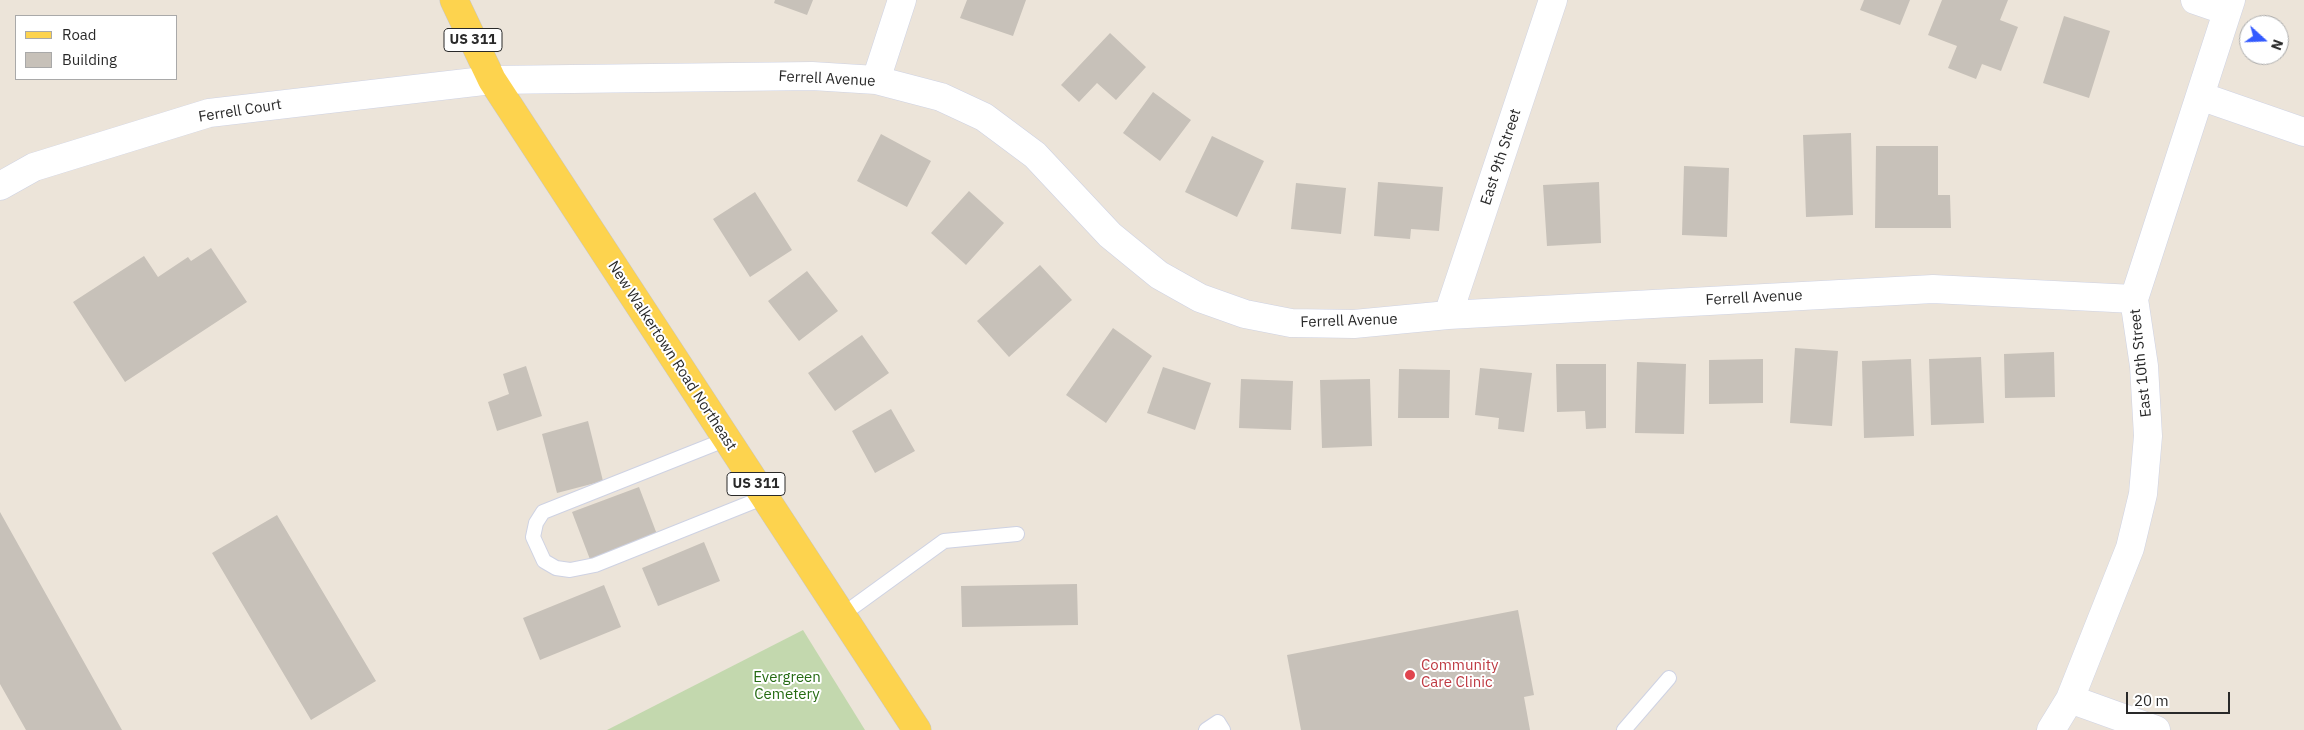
<!DOCTYPE html>
<html>
<head>
<meta charset="utf-8">
<style>
  body { margin:0 }
  #map { position:relative; width:2304px; height:730px; overflow:hidden; background:#ece4d9; font-family:"IBM Plex Sans",sans-serif }
  canvas { display:block }
  .legend { position:absolute; left:15px; top:15px; width:162px; height:65px; box-sizing:border-box; background:#fff; border:1px solid #a9a9a9; margin:0; padding:6px 9px; list-style:none; font-size:15px; color:#292929 }
  .legend li { display:flex; align-items:center; gap:10px; height:25px }
  .legend b { width:25px; border:1px solid #a9a9a9 }
  .north { position:absolute; left:2239px; top:15px; width:50px; height:50px; box-sizing:border-box; background:#fff; border:1px solid #a9a9a9; border-radius:50%; rotate:110deg; font-size:14px; font-weight:700; line-height:20px; text-align:center; color:#292929 }
  .north::after { content:''; display:block; margin:auto; width:18px; height:22px; background:#335aff; clip-path:polygon(50% 0,100% 100%,50% 72%,0 100%) }
  .scale { position:absolute; left:2126px; top:692px; width:104px; height:22px; box-sizing:border-box; border:2px solid #292929; border-top:0; padding-left:6px; font-size:15px; line-height:18px; white-space:nowrap; color:#292929; -webkit-text-stroke:4px #fff; paint-order:stroke }
</style>
</head>
<body>
<div id="map">
<canvas width="2304" height="730"></canvas>
<ul class="legend">
<li><b style="height:6px;background:#fdd34e"></b>Road</li>
<li><b style="height:14px;background:#c7c1b9"></b>Building</li>
</ul>
<div class="north">N</div>
<div class="scale">20 m</div>
</div>
<script>
const ctx = document.querySelector('canvas').getContext('2d');
ctx.lineJoin = 'round';
function fillPath(path, color) { ctx.fillStyle = color; ctx.fill(path, 'evenodd'); }
const shape = rows => new Path2D(rows.map(r => 'M' + r).join(''));
function strokePath(path, color, width, dash) { ctx.strokeStyle = color; ctx.lineWidth = width; ctx.lineCap = dash ? 'butt' : 'round'; ctx.setLineDash(dash || []); ctx.stroke(path); }
function drawText(font, color, halo, rows, align = 'center') {
  ctx.font = font + ' "IBM Plex Sans",sans-serif'; ctx.lineWidth = 4; ctx.setLineDash([]); ctx.textBaseline = 'middle'; ctx.strokeStyle = halo; ctx.fillStyle = color; for (const [text, x, y, turn = 0] of rows) {
    ctx.save(); ctx.translate(x, y); ctx.rotate((+turn || 0) * Math.PI / 180); ctx.textAlign = isNaN(turn) ? turn : align; if (halo) ctx.strokeText(text, 0, 0); ctx.fillText(text, 0, 0); ctx.restore();
  }
}
const cemetery = shape([
  [803,630,865,730,607,730]
]);
const building = shape([
  [775,0,813,0,807,15,774,3],
  [967,0,1026,0,1013,36,960,18],
  [1864,0,1910,0,1900,25,1860,10],
  [1942,0,2008,0,2000,20,2018,27,2001,71,1982,64,1976,79,1948,68,1957,46,1928,35],
  [2064,16,2110,31,2089,98,2043,83],
  [1110,33,1146,67,1116,100,1097,83,1079,102,1061,85],
  [1153,92,1191,120,1160,161,1123,133],
  [1851,133,1853,215,1806,217,1803,135],
  [881,134,931,161,907,207,857,181],
  [1212,136,1264,161,1237,217,1185,192],
  [1876,146,1938,146,1938,195,1950,195,1951,228,1875,228],
  [1684,166,1729,168,1727,237,1682,235],
  [1378,182,1443,187,1439,231,1411,229,1410,239,1374,236],
  [1599,182,1601,243,1547,246,1543,185],
  [1296,183,1346,188,1341,234,1291,229],
  [969,191,1004,223,966,265,931,233],
  [755,192,792,250,750,277,713,219],
  [211,248,247,302,125,382,73,302,144,256,158,277,188,257,191,261],
  [1040,265,1072,300,1009,357,977,321],
  [807,271,838,311,799,341,768,301],
  [1113,328,1152,356,1106,423,1066,395],
  [862,335,889,373,835,411,808,373],
  [1795,348,1838,351,1832,426,1790,423],
  [2054,352,2055,397,2005,398,2004,354],
  [1981,357,1984,423,1931,425,1929,359],
  [1763,359,1763,403,1709,404,1709,360],
  [1911,359,1914,436,1864,438,1862,361],
  [1637,362,1686,364,1684,434,1635,433],
  [1556,364,1606,364,1606,428,1586,429,1585,411,1557,412],
  [526,366,542,416,497,431,488,402,509,394,503,374],
  [1163,367,1211,383,1195,430,1147,413],
  [1480,368,1532,373,1524,432,1498,429,1499,418,1475,415],
  [1399,369,1450,370,1449,418,1398,418],
  [1241,379,1293,381,1291,430,1239,428],
  [1370,379,1372,446,1322,448,1320,380],
  [891,409,915,451,875,473,852,431],
  [588,421,603,481,557,493,542,434],
  [639,487,658,537,591,562,572,512],
  [0,512,122,730,26,730,0,684],
  [277,515,376,681,311,720,212,553],
  [704,542,720,581,658,606,642,568],
  [1077,584,1078,625,962,627,961,586],
  [604,585,621,627,540,660,523,618],
  [1518,610,1534,695,1524,697,1530,730,1301,730,1287,655]
]);
const lane = shape([
  [727,439,543,512,536,523,533,537,544,561,556,568,570,570,595,565,765,497],
  [842,615,944,541,1017,534],
  [1206,730,1218,722,1223,730],
  [1624,730,1669,678]
]);
const street = shape([
  [2195,0,2227,11],
  [876,80,902,0],
  [2200,96,2304,132],
  [0,186,34,167,209,113,492,80,812,76,876,80,941,97,984,117,1035,155,1110,235,1159,275,1200,298,1245,314,1291,323,1354,324,1448,315,1933,289,2134,299],
  [1448,315,1553,0],
  [2070,699,2156,730],
  [2051,730,2070,699,2130,548,2143,494,2148,436,2144,366,2134,299,2231,0]
]);
const primary = shape([
  [454,0,492,80,917,730]
]);
const markers = [
  [1410,675,6,"#e0444e"]
];
const shields = [
  [473,40,58],
  [756,484,58]
];
const shieldNames = [
  ["US 311",473,40],
  ["US 311",756,484]
];
const streetNames = [
  ["Ferrell Avenue",827,79,3],
  ["Ferrell Court",240,111,-9],
  ["East 9th Street",1501,157,-72],
  ["Ferrell Avenue",1754,298,-3],
  ["Ferrell Avenue",1349,321,-2],
  ["New Walkertown Road Northeast",672,356,57],
  ["East 10th Street",2141,363,-96]
];
const healthNames = [
  ["Community",1421,666],
  ["Care Clinic",1421,683]
];
const parkNames = [
  ["Evergreen",787,678],
  ["Cemetery",787,695]
];
fillPath(cemetery, '#c3d8ae');
fillPath(building, '#c7c1b9');
strokePath(lane, '#ced2e3', 16);
strokePath(street, '#ced2e3', 29);
strokePath(primary, '#c7c7c7', 29);
strokePath(lane, '#fff', 14);
strokePath(street, '#fff', 28);
strokePath(primary, '#fdd34e', 28);
for (const [x, y, r, color] of markers) { const dot = new Path2D(); dot.arc(x, y, r, 0, 2 * Math.PI); ctx.fillStyle = color; ctx.fill(dot); strokePath(dot, '#fff', 2); }
for (const [x, y, w] of shields) { const box = new Path2D(); box.roundRect(x - w / 2, y - 11.5, w, 23, 4); ctx.fillStyle = '#fff'; ctx.fill(box); strokePath(box, '#292929', 1); }
drawText('bold 14px', '#292929', null, shieldNames);
drawText('15px', '#292929', '#fff', streetNames);
drawText('15px', '#be3a42', '#fff', healthNames, 'left');
drawText('15px', '#266b13', '#fff', parkNames);
</script>
</body>
</html>
